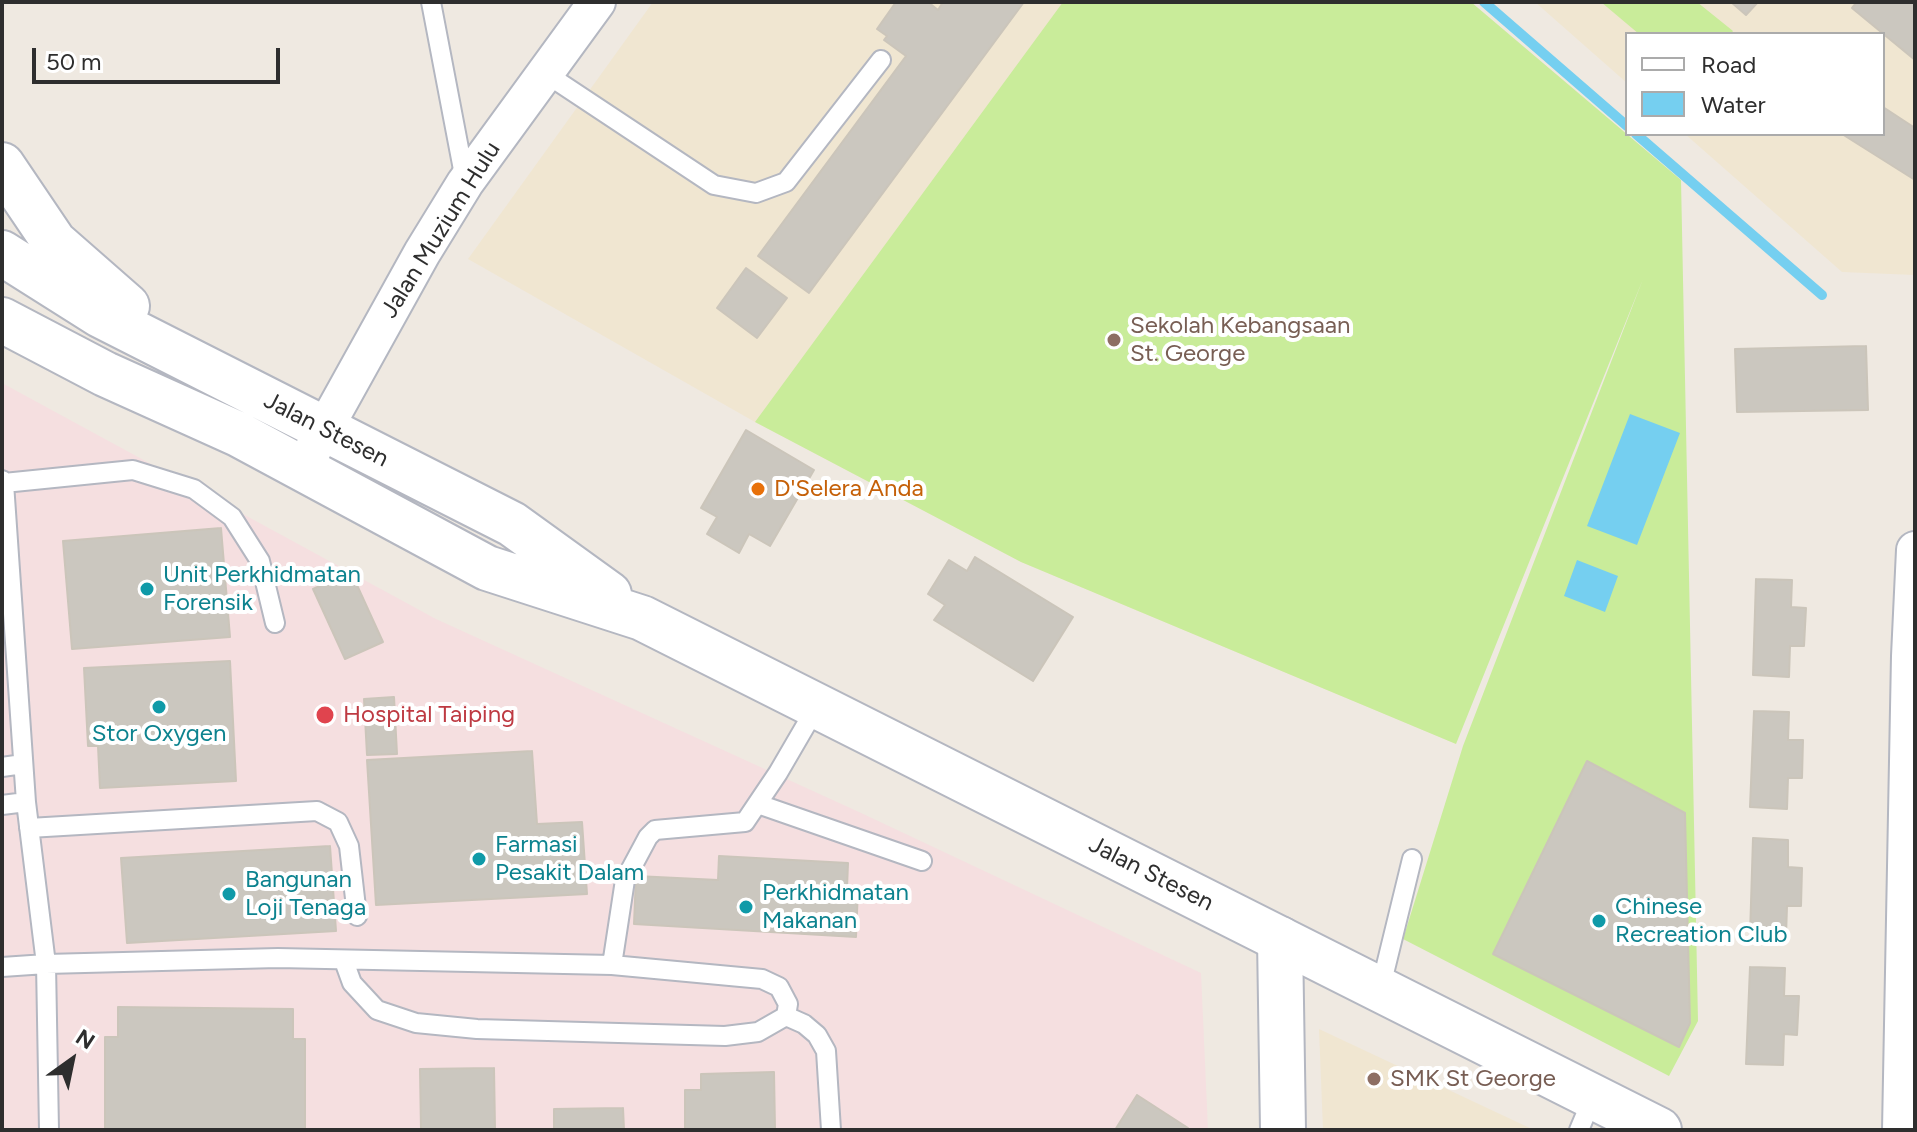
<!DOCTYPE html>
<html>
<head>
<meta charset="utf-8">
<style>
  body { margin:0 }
  #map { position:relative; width:1917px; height:1132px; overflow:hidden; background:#efe9e1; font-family:Figtree,sans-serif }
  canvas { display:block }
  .frame { position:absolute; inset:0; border:4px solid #2e2e2e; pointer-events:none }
  .legend { position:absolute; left:1625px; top:32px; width:260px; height:104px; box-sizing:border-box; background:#fff; border:2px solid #ababab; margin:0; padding:10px 14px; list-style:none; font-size:24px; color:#2e2e2e }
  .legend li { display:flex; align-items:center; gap:16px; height:40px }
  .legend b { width:40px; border:2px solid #ababab }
  .north { position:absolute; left:32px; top:1020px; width:80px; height:80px; -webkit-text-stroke:6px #fff; paint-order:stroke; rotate:33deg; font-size:22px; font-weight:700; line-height:32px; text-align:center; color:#2e2e2e }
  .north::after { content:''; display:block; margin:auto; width:28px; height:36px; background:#2e2e2e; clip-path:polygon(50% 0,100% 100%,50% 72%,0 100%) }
  .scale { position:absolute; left:32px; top:48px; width:248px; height:36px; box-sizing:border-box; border:4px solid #2e2e2e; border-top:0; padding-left:10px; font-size:24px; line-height:28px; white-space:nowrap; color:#2e2e2e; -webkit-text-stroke:6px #fff; paint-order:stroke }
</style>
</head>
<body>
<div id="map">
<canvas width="1917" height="1132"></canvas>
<div class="frame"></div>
<ul class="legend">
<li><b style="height:10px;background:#fff"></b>Road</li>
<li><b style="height:22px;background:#75cff0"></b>Water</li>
</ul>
<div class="north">N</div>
<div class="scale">50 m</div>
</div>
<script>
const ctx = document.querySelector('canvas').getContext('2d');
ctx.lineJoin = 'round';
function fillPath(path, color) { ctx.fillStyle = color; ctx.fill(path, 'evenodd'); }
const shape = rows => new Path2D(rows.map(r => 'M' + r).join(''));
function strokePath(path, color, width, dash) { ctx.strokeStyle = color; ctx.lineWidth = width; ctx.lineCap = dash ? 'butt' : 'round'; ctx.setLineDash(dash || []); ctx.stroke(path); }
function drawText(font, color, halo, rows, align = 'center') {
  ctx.font = font + ' Figtree,sans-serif'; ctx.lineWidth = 8; ctx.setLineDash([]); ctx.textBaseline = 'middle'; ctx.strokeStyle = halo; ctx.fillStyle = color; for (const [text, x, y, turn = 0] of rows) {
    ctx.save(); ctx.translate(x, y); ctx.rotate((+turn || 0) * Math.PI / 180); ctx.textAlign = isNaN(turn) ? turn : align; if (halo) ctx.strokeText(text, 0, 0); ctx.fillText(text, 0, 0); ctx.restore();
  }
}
const education = shape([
  [653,2,1471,2,1456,744,1021,562,755,422,468,259],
  [1535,2,1915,2,1915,275,1842,272,1685,134,1883,134,1883,34,1627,34,1627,83],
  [1319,1029,1534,1130,1323,1130]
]);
const medical = shape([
  [2,383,436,619,859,812,1201,973,1208,1130,2,1130]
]);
const pitch = shape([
  [1063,2,1471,2,1681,180,1698,1021,1669,1076,1403,939,1463,746,1643,279,1456,744,1021,562,755,422],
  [1601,2,1697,2,1733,31,1731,34,1639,34]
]);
const water = shape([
  [1630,414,1680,433,1637,545,1587,526],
  [1577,560,1618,576,1605,612,1564,596]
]);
const stream = shape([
  [1484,2,1627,126],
  [1636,134,1822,295]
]);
const building = shape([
  [896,2,928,2,938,10,943,2,1024,2,809,293,758,256,906,56,884,40,887,36,877,29,896,2],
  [1731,2,1758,2,1746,15,1731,2],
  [1857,2,1915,2,1915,60,1852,8,1857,2],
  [1883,107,1915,128,1915,180,1842,134,1883,134,1883,107],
  [746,268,787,298,757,338,717,308,746,268],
  [1866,346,1868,410,1737,412,1735,349,1866,346],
  [746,430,814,470,770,546,749,534,739,553,707,534,717,517,701,508,746,430],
  [221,528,230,637,72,649,63,541,221,528],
  [975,557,1073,617,1033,681,934,620,945,605,928,594,949,560,967,571,975,557],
  [351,572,383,642,345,659,313,589,351,572],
  [1756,579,1792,580,1791,607,1806,608,1804,646,1790,646,1789,677,1753,675,1756,579],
  [230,661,236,781,100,788,98,746,88,746,84,668,230,661],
  [394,697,397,754,367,755,364,699,394,697],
  [1754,711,1789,712,1788,740,1803,740,1802,778,1788,778,1787,809,1750,807,1754,711],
  [532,751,537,824,582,822,587,894,376,905,367,760,532,751],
  [1587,761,1685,813,1690,1023,1679,1047,1493,954,1587,761],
  [1753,838,1788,840,1788,867,1802,868,1801,906,1787,906,1786,936,1750,935,1753,838],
  [330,846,336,931,127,943,121,858,330,846],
  [719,856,848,863,847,888,858,889,856,937,634,924,636,876,718,880,719,856],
  [1750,967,1785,968,1784,996,1799,996,1797,1035,1784,1034,1783,1065,1746,1064,1750,967],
  [118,1007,293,1009,293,1039,305,1039,305,1130,105,1130,105,1037,118,1037,118,1007],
  [494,1068,495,1130,421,1130,420,1069,494,1068],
  [774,1072,775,1130,685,1130,685,1090,701,1090,701,1074,774,1072],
  [1137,1095,1188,1128,1187,1130,1115,1130,1137,1095],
  [623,1108,624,1130,554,1130,554,1109,623,1108]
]);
const service = shape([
  [431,2,465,180],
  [545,73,714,185,756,193,786,182,881,60],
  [2,480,4,483,26,802,46,964,2,967],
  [4,483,133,470,194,489,232,517,260,561,275,623],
  [2,767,23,764],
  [758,804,922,861],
  [2,805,26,802],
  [29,828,317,811,338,822,349,846,357,916],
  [344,961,352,983,377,1010,416,1023,477,1029,725,1036,758,1032,786,1016,788,1004,779,987,762,979,612,965],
  [1380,990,1412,859],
  [786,1016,804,1024,817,1035,826,1051,831,1130],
  [49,1130,46,964,278,958,612,965,625,880,648,837,655,830,745,822,778,773,817,706],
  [1579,1130,1593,1097]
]);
const minor = shape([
  [311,453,422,253,465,183,597,2],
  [1901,1130,1910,656,1915,550]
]);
const tertiary = shape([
  [1280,939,1283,1130]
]);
const secondary = shape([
  [2,165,54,242,127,306],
  [2,253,100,315,512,524,609,594],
  [2,320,105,374,238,434,487,568,642,618,1659,1130]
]);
const markers = [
  [1114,340,8,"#8d6e63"],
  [758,489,8,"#e8710a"],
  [147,589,8,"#0f9aa8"],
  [159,707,8,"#0f9aa8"],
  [325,715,10,"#e0444e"],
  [479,859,8,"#0f9aa8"],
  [229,894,8,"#0f9aa8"],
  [746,907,8,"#0f9aa8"],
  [1599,921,8,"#0f9aa8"],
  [1374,1079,8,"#8d6e63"]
];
const streetNames = [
  ["Jalan Muzium Hulu",441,230,-58],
  ["Jalan Stesen",326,430,27],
  ["Jalan Stesen",1151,874,27]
];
const educationNames = [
  ["Sekolah Kebangsaan",1130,326],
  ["St. George",1130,354],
  ["SMK St George",1390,1079]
];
const foodNames = [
  ["D'Selera Anda",774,489]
];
const cultureNames = [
  ["Unit Perkhidmatan",163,575],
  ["Forensik",163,603],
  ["Stor Oxygen",159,734,"center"],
  ["Farmasi",495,845],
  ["Pesakit Dalam",495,873],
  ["Bangunan",245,880],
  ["Loji Tenaga",245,908],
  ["Perkhidmatan",762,893],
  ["Makanan",762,921],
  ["Chinese",1615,907],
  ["Recreation Club",1615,935]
];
const healthNames = [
  ["Hospital Taiping",343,715]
];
fillPath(education, '#f0e6d1');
fillPath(medical, '#f5dfe0');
fillPath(pitch, '#c9ec9a');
fillPath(water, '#75cff0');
strokePath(stream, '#75cff0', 10);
fillPath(building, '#cbc7bf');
strokePath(building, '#cbc5ba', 2);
strokePath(service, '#b4b7c1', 22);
strokePath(minor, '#b4b7c1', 40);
strokePath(tertiary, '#b4b7c1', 48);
strokePath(secondary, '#b4b7c1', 48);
strokePath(service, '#fff', 18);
strokePath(minor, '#fff', 36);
strokePath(tertiary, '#fff', 44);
strokePath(secondary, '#fff', 44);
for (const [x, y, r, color] of markers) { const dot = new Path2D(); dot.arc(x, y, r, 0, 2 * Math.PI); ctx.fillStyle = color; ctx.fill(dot); strokePath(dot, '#fff', 3); }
drawText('24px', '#2e2e2e', '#fff', streetNames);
drawText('24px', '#785e54', '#fff', educationNames, 'left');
drawText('24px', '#c56008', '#fff', foodNames, 'left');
drawText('24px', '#0d838f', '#fff', cultureNames, 'left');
drawText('24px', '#be3a42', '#fff', healthNames, 'left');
</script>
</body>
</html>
